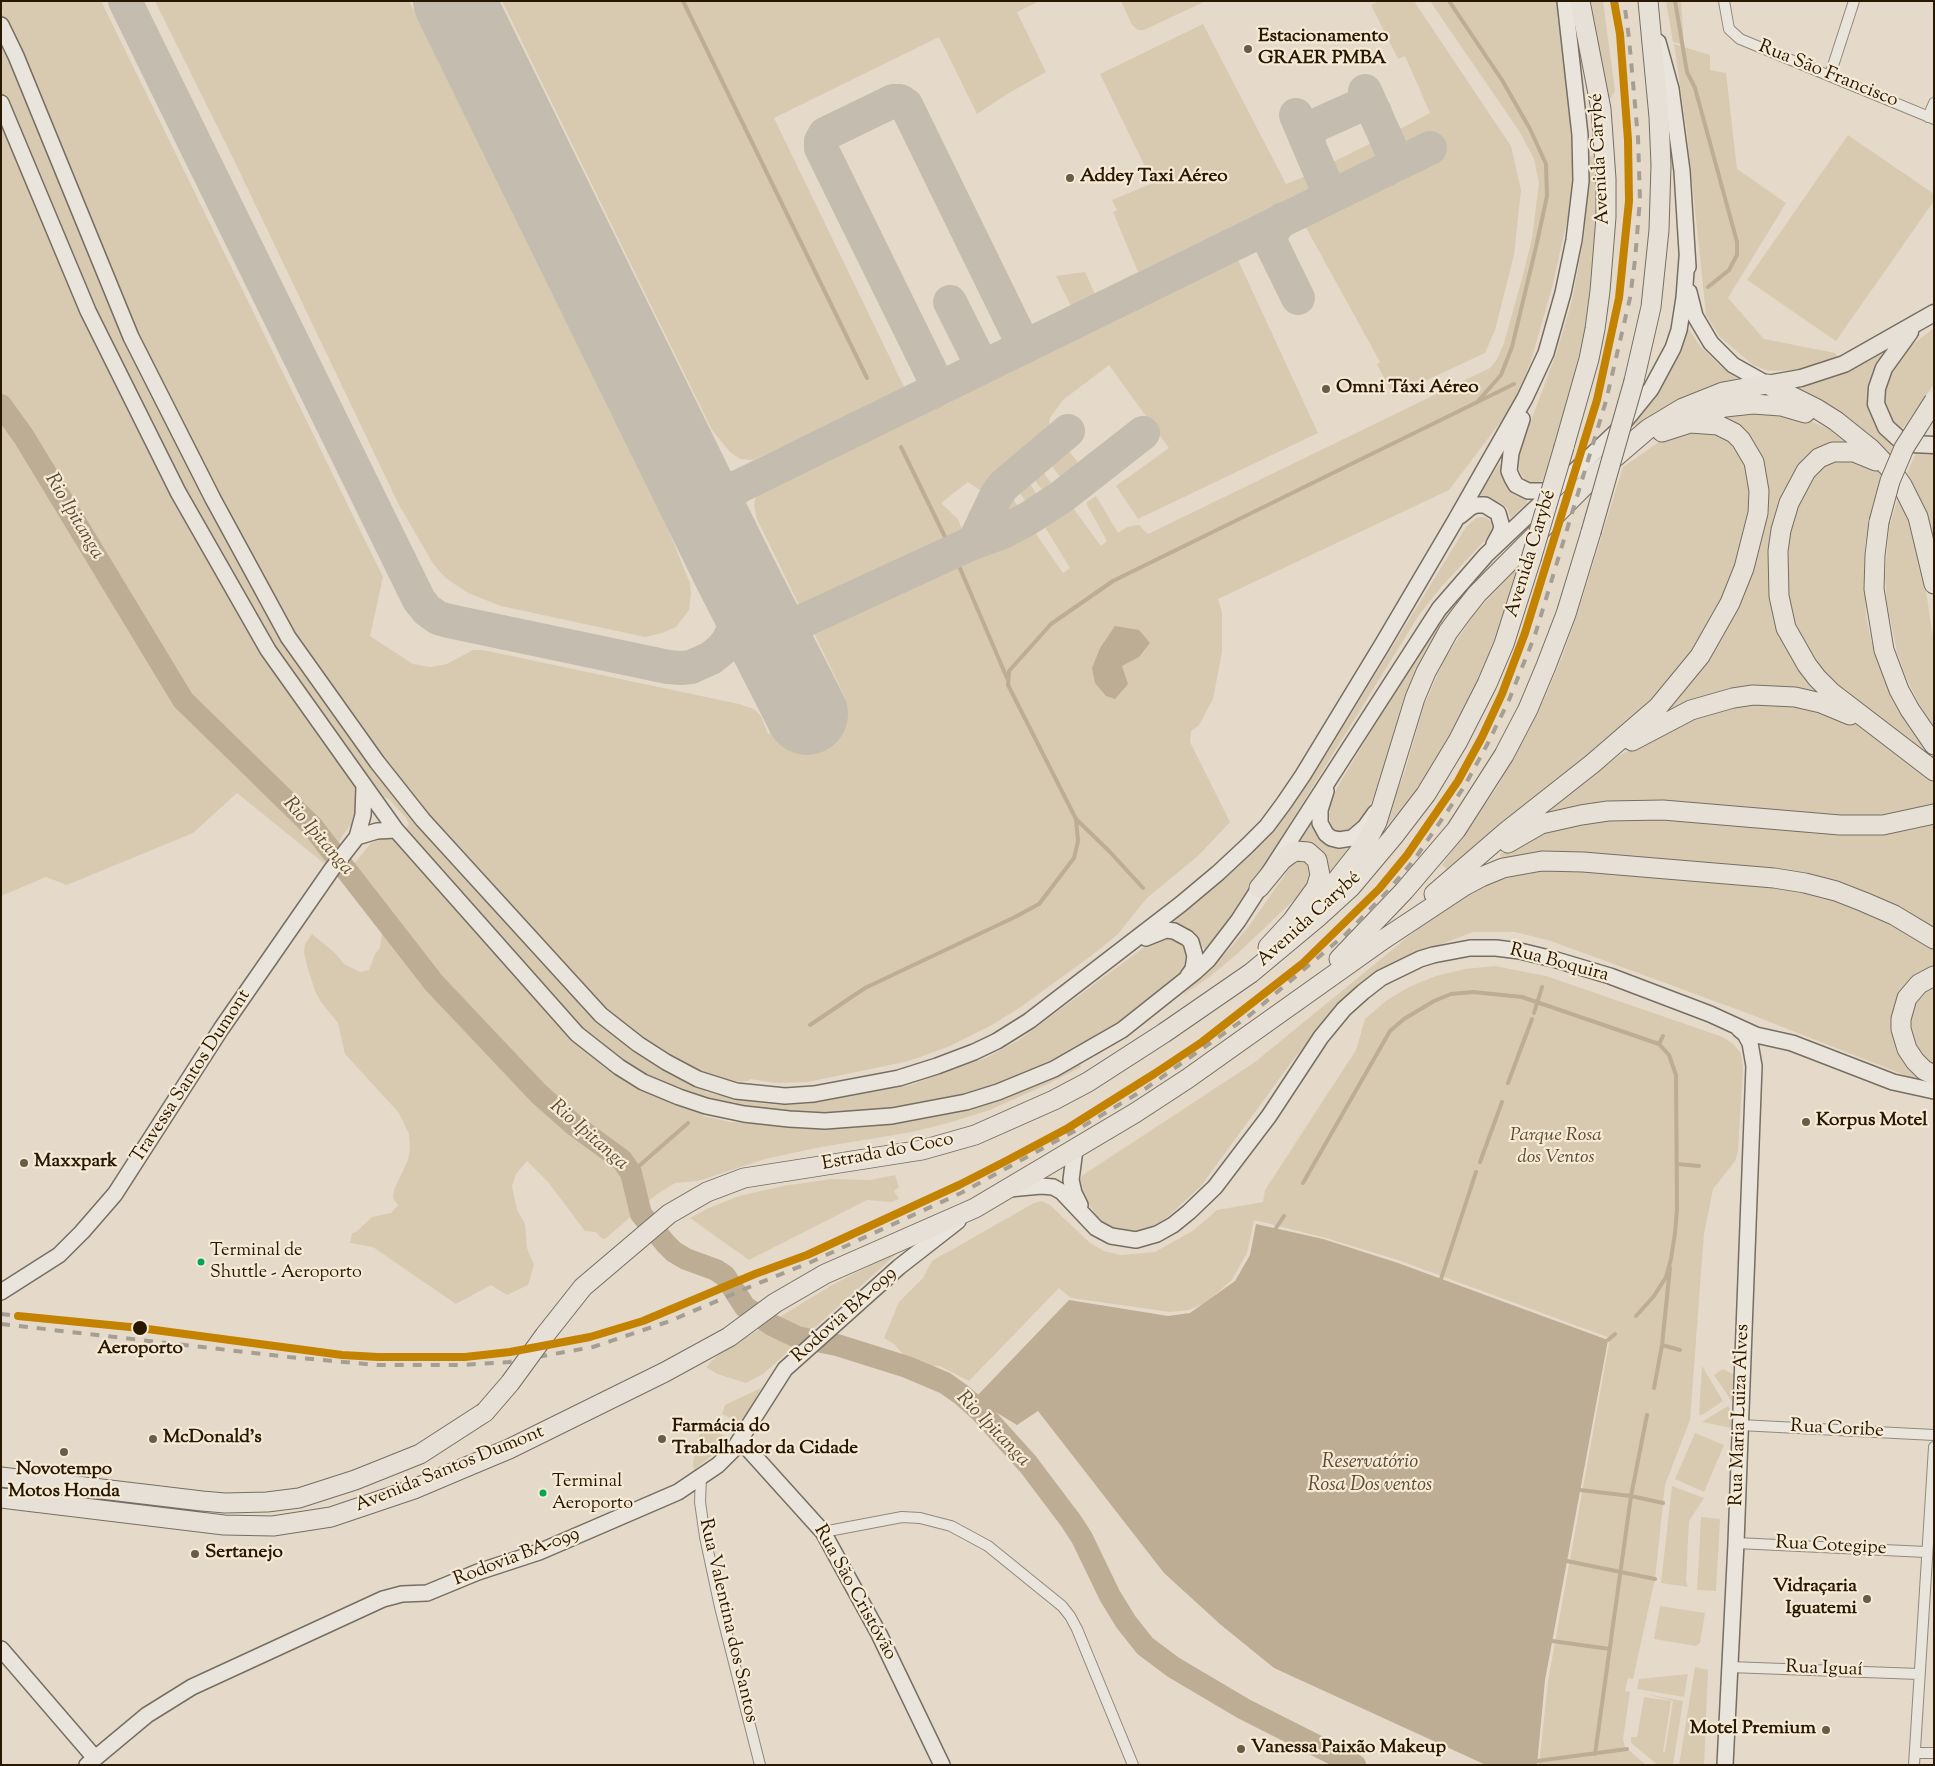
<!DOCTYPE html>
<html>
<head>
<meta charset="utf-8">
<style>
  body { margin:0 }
  #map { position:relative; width:1935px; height:1766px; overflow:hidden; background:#e5dac9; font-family:"Sorts Mill Goudy",serif }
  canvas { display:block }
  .frame { position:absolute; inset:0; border:2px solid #281701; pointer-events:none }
</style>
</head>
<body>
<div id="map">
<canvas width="1935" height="1766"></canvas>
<div class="frame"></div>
</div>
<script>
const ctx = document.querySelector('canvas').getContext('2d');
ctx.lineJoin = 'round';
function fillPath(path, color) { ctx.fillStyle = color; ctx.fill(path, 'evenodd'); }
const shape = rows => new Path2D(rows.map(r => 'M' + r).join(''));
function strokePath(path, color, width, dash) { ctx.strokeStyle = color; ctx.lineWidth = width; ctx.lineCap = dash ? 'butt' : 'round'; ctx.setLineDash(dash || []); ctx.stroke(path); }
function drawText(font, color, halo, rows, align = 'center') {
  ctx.font = font + ' "Sorts Mill Goudy",serif'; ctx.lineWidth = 4.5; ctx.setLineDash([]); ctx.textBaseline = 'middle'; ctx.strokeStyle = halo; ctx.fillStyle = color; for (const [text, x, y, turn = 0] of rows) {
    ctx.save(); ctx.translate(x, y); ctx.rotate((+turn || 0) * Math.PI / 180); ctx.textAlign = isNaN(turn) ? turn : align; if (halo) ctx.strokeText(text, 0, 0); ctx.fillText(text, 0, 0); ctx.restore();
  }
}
const green = shape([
  [1,1,101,1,383,577,370,636,413,664,430,667,447,664,473,650,483,650,739,704,754,709,761,716,768,734,845,697,811,627,812,624,965,553,1011,537,1030,525,1063,573,1070,568,1043,524,1073,508,1101,546,1107,541,1086,503,1096,496,1118,533,1127,527,1139,525,1148,534,1490,368,1497,359,1504,343,1523,275,1532,238,1539,183,1534,159,1521,134,1430,1,1558,1,1566,56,1574,190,1552,288,1531,361,1512,407,1449,490,1218,599,1222,612,1222,652,1213,699,1199,725,1191,731,1190,742,1230,822,1199,855,1147,898,1117,935,1091,956,1022,1006,992,1025,950,1046,909,1061,808,1082,775,1083,750,1079,748,1081,724,1082,705,1078,705,1092,759,1103,780,1105,807,1104,911,1085,988,1057,1019,1040,1147,945,1167,938,1178,940,1186,950,1187,962,1177,979,1125,1019,1067,1055,1008,1081,935,1102,892,1110,849,1113,813,1113,759,1108,704,1097,703,1116,730,1122,823,1128,869,1127,908,1122,981,1105,1020,1092,1080,1064,1081,1067,1050,1083,990,1110,948,1123,912,1132,821,1147,765,1159,698,1181,675,1183,656,1195,605,1239,601,1238,596,1232,585,1231,548,1182,527,1161,516,1174,512,1186,517,1210,525,1224,527,1248,534,1265,528,1285,507,1295,491,1285,456,1304,373,1247,350,1243,352,1233,356,1232,372,1217,391,1213,398,1205,393,1198,394,1190,408,1160,410,1149,409,1134,399,1113,345,1054,338,1023,321,1002,315,991,307,966,304,952,305,944,312,934,335,953,344,964,360,972,369,970,375,954,380,948,382,933,376,919,358,898,342,883,344,876,371,843,395,834,406,829,409,824,406,818,389,799,380,796,348,828,341,838,338,846,338,851,326,865,237,793,193,833,67,885,46,877,1,896,1,16,3,14],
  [155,1,409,1,660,510,690,583,691,594,689,610,676,627,662,633,645,637,501,606,468,593,447,579,439,571,432,562,398,503,232,156],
  [502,1,1040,1,1017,12,1046,72,1009,93,977,114,939,37,774,118,905,389,753,460,740,459,730,452,712,430],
  [1121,1,1206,1,1144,30,1138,30,1132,25],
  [1379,1,1414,1,1511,146,1521,190,1514,255,1495,330,1485,353,1393,396,1377,364,1380,362,1304,224,1437,158,1425,133,1406,141,1399,137,1400,129,1430,113,1405,56,1398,59,1371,5],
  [1591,1,1603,1,1615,91,1608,102],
  [1666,1,1681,1,1684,45,1673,42],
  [1203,24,1286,184,1311,174,1314,174,1317,182,1314,186,1138,272,1113,212,1117,210,1112,200,1153,183,1100,74],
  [1674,44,1710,55,1710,70,1726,73,1737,169,1786,203,1728,298,1764,339,1835,353,1837,356,1818,365,1798,370,1768,371,1753,365,1720,337,1706,315,1687,133],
  [1848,135,1934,194,1934,201,1836,341,1747,280],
  [1375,141,1380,142,1382,145,1382,154,1339,174,1333,174,1329,167,1331,163],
  [1590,156,1595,156,1597,224,1587,322,1571,389,1544,480,1532,484,1526,482,1519,470,1520,450,1556,354,1572,301,1584,237],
  [1235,258,1238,260,1318,433,1138,519,1116,486,1169,448,1109,365,1063,400,1050,418,1049,426,1054,435,999,478,987,495,968,482,941,503,958,519,964,534,960,539,805,612,802,611,757,519,754,505,756,497,761,492],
  [1085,272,1095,294,1071,306,1056,276],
  [1934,328,1934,384,1900,432,1894,427,1885,405,1884,386,1892,368,1908,348],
  [1689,329,1700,346,1719,365,1737,379,1736,382,1693,394,1673,403,1634,431,1637,418,1653,401,1663,385,1679,352,1685,330],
  [1883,353,1886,355,1871,390,1895,442,1890,454,1870,436,1845,418,1792,387,1835,377,1851,370],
  [1736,409,1805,418,1841,435,1850,442,1848,444,1816,453,1771,575,1827,695,1670,713,1666,712,1709,655,1764,482,1715,419],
  [1700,428,1732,440,1752,479,1747,533,1719,611,1662,695,1447,869,1442,865,1496,789,1530,728,1546,695,1562,657,1578,612,1623,467,1659,442,1675,434],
  [1062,443,1087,473,1066,485,1045,457],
  [1917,451,1934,452,1934,542,1926,517,1906,475],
  [1846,457,1868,463,1882,472,1865,543,1864,565,1866,616,1871,640,1885,683,1905,722,1929,756,1831,684,1802,645,1785,601,1789,514,1818,467],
  [1037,464,1055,488,1046,495,1028,471],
  [1499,464,1501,465,1505,481,1512,494,1527,500,1527,503,1511,518,1507,508,1502,504,1479,496],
  [1021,475,1029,482,1040,500,1032,504,1026,502,1014,484,1017,478],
  [1005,492,1011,496,1019,508,999,525,992,527,992,522,1001,496],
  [1899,494,1910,517,1925,584,1934,644,1934,727,1917,700,1905,675,1897,652,1887,603,1885,578,1887,550,1889,528],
  [1481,517,1487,518,1491,522,1493,530,1491,534,1441,587,1419,615,1245,896,1229,921,1205,950,1191,931,1171,923,1221,881,1249,855,1289,810,1316,771,1466,527,1476,518],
  [1531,526,1529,532,1436,635,1403,700,1377,791,1371,803,1353,828,1340,832,1335,830,1331,827,1329,815,1332,799,1338,786,1419,652,1445,613,1461,593],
  [1518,567,1496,638,1468,703,1432,766,1411,797,1388,825,1385,823,1405,771,1424,705,1445,658,1475,613],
  [1766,700,1845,717,1870,730,1905,755,1934,780,1934,806,1892,815,1868,817,1542,817,1539,814,1622,754,1686,719],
  [1634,816,1898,831,1934,824,1934,932,1840,887,1501,860,1500,854,1511,847,1564,825],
  [1309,821,1318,837,1328,846,1340,849,1354,848,1330,877,1328,863,1321,850,1309,843,1296,841],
  [1296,862,1303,862,1307,865,1310,873,1307,883,1295,899,1237,954,1212,975,1182,996,1232,946,1249,926,1291,866],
  [1546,868,1786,887,1826,897,1900,926,1934,948,1934,971,1896,1013,1927,1078,1925,1083,1752,1015,1551,941,1515,932,1473,932,1393,963,1344,998,1296,1056,1201,1186,1162,1222,1146,1230,1130,1233,1112,1230,1098,1219,1081,1191,1079,1181,1083,1175,1255,1062,1420,927,1457,899,1486,883,1515,872],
  [1495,966,1546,976,1723,1037,1733,1044,1740,1052,1742,1059,1743,1068,1738,1152,1735,1161,1713,1189,1704,1234,1690,1420,1665,1485,1655,1579,1633,1679,1628,1678,1625,1691,1630,1692,1623,1739,1625,1747,1646,1765,1539,1765,1548,1681,1610,1338,1398,1260,1326,1238,1254,1220,1247,1253,1232,1280,1205,1303,1189,1310,1170,1312,1071,1298,1059,1288,969,1381,940,1366,913,1365,894,1344,884,1338,899,1302,923,1278,932,1261,1034,1203,1042,1201,1050,1205,1090,1243,1104,1251,1121,1255,1155,1252,1194,1230,1217,1210,1263,1202,1265,1190,1356,1050,1365,1019,1387,1000,1411,986,1436,976,1465,969],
  [1934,986,1934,1067,1916,1049,1910,1033,1911,1009,1925,991],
  [895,1175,899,1187,894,1191,899,1199,891,1202,867,1200,749,1260,690,1218,709,1208,739,1196,783,1186,831,1179,870,1180],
  [901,1250,763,1374,746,1383,717,1374,706,1367,719,1354,832,1285],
  [1702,1366,1723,1401,1702,1415,1699,1415],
  [1723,1369,1735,1375,1733,1403,1714,1375],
  [761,1388,742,1424,722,1414,725,1405],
  [1728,1406,1733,1414,1731,1428,1702,1422],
  [705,1430,719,1432,723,1435,723,1442,721,1448,694,1470,693,1463,697,1443,699,1435],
  [1695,1433,1724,1445,1704,1492,1675,1479],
  [1672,1486,1704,1498,1689,1521,1686,1581,1688,1587,1661,1583],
  [1701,1517,1720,1519,1716,1591,1697,1590],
  [1660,1606,1705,1613,1700,1643,1696,1646,1654,1639],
  [1695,1667,1708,1670,1704,1765,1679,1765],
  [1688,1674,1684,1697,1637,1689,1639,1679],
  [1645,1694,1683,1701,1673,1765,1658,1765,1631,1743,1631,1737,1637,1737,1644,1697,1671,1701,1663,1752,1665,1752,1673,1701]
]);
const water = shape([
  [1115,626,1139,630,1150,643,1139,657,1122,666,1128,684,1115,699,1106,696,1095,683,1092,668,1100,648],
  [1256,1224,1323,1239,1398,1263,1608,1340,1545,1680,1537,1765,1486,1765,1274,1668,1221,1625,1164,1573,1038,1411,1017,1425,974,1399,1069,1300,1168,1316,1190,1313,1235,1281,1250,1255]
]);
const stream = shape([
  [683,1,867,378],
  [1449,1,1502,80,1530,129,1546,164,1547,196,1536,247,1512,347,1501,375,1479,400],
  [1675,1,1687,72,1695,88,1737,242,1737,255,1729,270,1708,287],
  [901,447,947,541],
  [956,559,1007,678],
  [1076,819,1110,852,1143,888],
  [1534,1013,1542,987],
  [810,1025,865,988,1015,917,1039,904,1074,858,1078,841,1076,819,1008,685,1009,671,1051,624,1113,581,1514,384],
  [1659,1044,1663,1036],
  [1508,1083,1532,1019],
  [1480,1162,1502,1102],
  [1677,1164,1699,1166],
  [631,1173,688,1123],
  [1303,1183,1390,1031,1404,1019,1434,1001,1451,994,1473,992,1522,997,1659,1044,1669,1055,1676,1075,1677,1209,1675,1233,1671,1259,1666,1277,1654,1296,1636,1316],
  [1276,1228,1284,1216],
  [1441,1279,1476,1172],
  [1608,1340,1615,1334],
  [1662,1345,1680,1350],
  [1654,1388,1662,1345,1670,1268],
  [1580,1490,1631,1496,1663,1503],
  [1567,1561,1655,1579],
  [1552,1641,1610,1649],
  [1595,1754,1631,1496,1647,1415],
  [1537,1761,1627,1749]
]);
const river = shape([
  [1,405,24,437,183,700,312,826,434,983,539,1094,574,1125,622,1160,631,1173,641,1214,666,1244,674,1252,686,1259,716,1270,725,1276,745,1307,772,1325,797,1337,837,1345,907,1367,945,1383,962,1395,981,1412,1028,1464,1071,1521,1082,1538,1110,1596,1126,1622,1145,1646,1173,1667,1244,1709,1355,1765]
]);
const taxiway = shape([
  [125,1,419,600,427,610,438,618,449,621,668,667,681,668,691,667,711,658,722,649,728,641,737,623,740,603,740,593,734,571],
  [1365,91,1394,156,1393,163,1386,170],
  [1296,115,1327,188,1326,196,1320,202],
  [1309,145,1309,134,1314,126,1361,105,1368,105,1375,112],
  [1283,219,1274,229,1272,234,1271,243,1298,298],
  [950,302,977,356,978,364,974,371],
  [931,393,936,386,935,380,821,148,821,141,825,134,893,101,900,101,906,105,1019,336,1020,344,1016,350],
  [687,476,697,488,712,492,729,490,742,485],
  [718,539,716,523,721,502,731,492,742,485,1430,148],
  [970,544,976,538,997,494,1004,485,1068,431],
  [762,627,766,632,771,633,794,625,970,544,1003,532,1029,518,1060,498,1143,433]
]);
const runway = shape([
  [454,1,734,571,807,714]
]);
const street = shape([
  [1724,1,1729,29,1740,39,1934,119],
  [1830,75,1854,1],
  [1928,117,1934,103],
  [1740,1425,1934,1435],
  [701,1477,700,1502,705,1537,720,1607,760,1765],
  [823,1532,902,1517,920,1518,951,1526,988,1546,1062,1606,1070,1616,1077,1629,1133,1765],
  [1736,1543,1926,1552],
  [1729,1667,1919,1674],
  [1915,1753,1934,1753],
  [1914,1765,1934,1447]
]);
const secondary = shape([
  [1,25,16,56,131,337,213,499,288,637,377,762,423,820,601,1015,638,1044,666,1062,698,1079,736,1091,785,1096,814,1094,899,1078,937,1066,974,1052,997,1041,1029,1021,1181,904,1218,873,1247,846,1267,826,1284,803,1303,775,1382,645,1455,521,1525,398,1546,353,1563,293,1574,240,1581,181,1580,135,1565,1],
  [1658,42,1671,89,1682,171,1688,267],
  [1,103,88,311,178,492,268,650,396,830,577,1034,619,1067,643,1082,679,1097,706,1106,744,1114,789,1119,825,1121,892,1116,966,1102,998,1092,1054,1069,1122,1030,1195,972,1208,960,1238,921,1439,609,1486,555,1617,431,1651,389,1673,348,1679,330,1684,298,1687,258],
  [1689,292,1695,316,1711,343,1733,365,1767,384],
  [1522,419,1511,453,1509,471,1512,478,1516,485,1528,491,1544,491,1556,486],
  [1460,516,1471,507,1477,505,1485,505,1498,513,1502,527,1500,533,1494,544],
  [1326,791,1320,810,1320,823,1326,834,1331,838,1339,840,1352,838,1365,827,1375,813],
  [357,837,377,831,396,830],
  [1146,938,1166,930,1174,931,1187,938,1191,942,1195,956,1193,969,1188,976],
  [1075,1149,1071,1180,1074,1193,1080,1205],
  [1009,1189,1041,1186,1053,1187,1062,1192,1096,1228,1111,1236,1136,1240,1157,1234,1173,1225,1189,1212,1215,1187,1269,1116,1321,1037,1344,1009,1363,992,1381,978,1420,959,1433,955,1470,948,1496,948,1520,951,1553,959,1610,976,1710,1014,1756,1035,1792,1043,1893,1082,1934,1091],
  [1,1292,59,1255,82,1232,115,1194,221,1029,332,869,357,837,363,815,364,787],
  [740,1440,823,1532,879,1634,942,1765],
  [1,1649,95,1758],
  [87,1765,147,1715,192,1687,383,1599,402,1594,427,1593,478,1572,539,1552,678,1492,718,1465,734,1449,785,1369,899,1267,958,1221],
  [1725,1765,1736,1543,1754,1066,1750,1043,1745,1034,1739,1029]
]);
const primary = shape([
  [1910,332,1884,368,1877,388,1876,404,1886,427,1898,438,1912,444,1934,445],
  [1767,384,1801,378,1844,364,1934,313]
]);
const highway = shape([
  [1634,381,1651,307,1659,230,1661,165,1659,117,1648,1],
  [1688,418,1725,407,1753,404,1781,406,1805,413],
  [1564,447,1589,359,1595,329,1600,291,1606,217,1606,179,1601,109,1580,1],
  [1876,461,1854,452,1833,452,1819,458,1806,471,1789,503,1781,530,1778,551,1779,596,1786,628,1807,665,1817,678,1831,692,1934,771],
  [1879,522,1875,555,1874,589,1884,650,1899,690,1910,710,1934,745],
  [1632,741,1691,710,1733,698,1753,695,1795,697,1821,703,1850,715],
  [1508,843,1541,824,1581,815,1608,811,1663,810,1840,825,1883,825,1934,814],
  [1259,888,1282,860,1290,854,1295,851,1308,852,1317,860,1320,875,1316,888,1292,921,1268,947],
  [1434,894,1507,831,1592,764,1658,707,1700,656,1730,603,1744,568,1758,513,1759,491,1754,462,1741,440,1734,433,1718,425,1690,423,1662,432],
  [1314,909,1359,852,1369,837,1377,822,1415,698,1426,672,1448,632,1462,613,1477,594,1598,472,1648,429,1683,408,1723,392,1767,384,1817,409,1836,421,1871,449,1892,471,1902,485,1918,517,1934,584],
  [1339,959,1404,891,1456,830,1504,755,1528,709,1546,666,1566,614,1591,532],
  [1934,976,1919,984,1907,998,1901,1019,1901,1029,1907,1049,1915,1061,1924,1070,1934,1075],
  [545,1335,583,1287,669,1214,707,1192,744,1178,922,1150,975,1135,1054,1100,1088,1082,1164,1033,1251,973,1317,918,1351,887,1393,837,1426,794,1458,741,1487,684,1504,644,1531,559],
  [1,1477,202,1501,225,1503,267,1502,299,1498,355,1480,420,1454,485,1412],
  [1,1498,224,1525,273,1526,331,1517,414,1489,466,1467,509,1449,665,1372,729,1337,775,1303,825,1274,975,1208,1135,1113,1187,1079,1384,939,1464,886,1481,877,1503,868,1542,861,1583,862,1774,878,1805,883,1836,891,1864,902,1894,915,1934,939]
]);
const rail = shape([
  [1,1314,18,1316],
  [1,1324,289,1357,377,1365,461,1365,509,1362,593,1347,670,1321,759,1283,811,1262,961,1193,1080,1128,1145,1089,1250,1015,1347,933,1386,893,1414,860,1464,787,1488,743,1509,700,1535,635,1606,401,1630,298,1635,260,1640,199,1638,138,1629,38,1624,1]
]);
const highwayBridge = shape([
  [1879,522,1890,481,1904,448,1934,401],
  [1591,532,1634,381],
  [1531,559,1564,447],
  [485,1412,510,1383,545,1335]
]);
const metro1 = shape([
  [18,1316,140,1328,342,1355,378,1357,465,1357,510,1352,590,1337,643,1321,755,1274,807,1255,959,1185,1006,1161,1068,1128,1154,1074,1202,1042,1302,964,1379,889,1407,855,1458,781,1482,737,1502,694,1525,633,1597,400,1619,298,1629,201,1628,140,1620,34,1614,1]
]);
const markers = [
  [1248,49,5,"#6a5b47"],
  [1070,178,5,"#6a5b47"],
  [1326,389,5,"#6a5b47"],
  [1806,1122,5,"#6a5b47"],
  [24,1163,5,"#6a5b47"],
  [201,1262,4.5,"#00a651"],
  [140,1328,8,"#281701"],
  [153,1439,5,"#6a5b47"],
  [662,1439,5,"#6a5b47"],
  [64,1452,5,"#6a5b47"],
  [543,1493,4.5,"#00a651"],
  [195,1554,5,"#6a5b47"],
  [1867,1599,5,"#6a5b47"],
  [1826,1730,5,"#6a5b47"],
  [1241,1749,5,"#6a5b47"]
];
const busNames = [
  ["Terminal de",210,1252],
  ["Shuttle - Aeroporto",210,1274],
  ["Terminal",552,1483],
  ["Aeroporto",552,1505]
];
const poiNames = [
  ["Estacionamento",1258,38],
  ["GRAER PMBA",1258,60],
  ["Addey Taxi Aéreo",1080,178],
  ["Omni Táxi Aéreo",1336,389],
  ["Korpus Motel",1816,1122],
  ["Maxxpark",34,1163],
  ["Farmácia do",672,1428],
  ["Trabalhador da Cidade",672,1450],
  ["McDonald's",163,1439],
  ["Novotempo",64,1471,"center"],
  ["Motos Honda",64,1493,"center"],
  ["Sertanejo",205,1554],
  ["Vidraçaria",1857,1588,"right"],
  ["Iguatemi",1857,1610,"right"],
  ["Motel Premium",1816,1730,"right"],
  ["Vanessa Paixão Makeup",1251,1749]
];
const streetNames = [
  ["Rua São Francisco",1828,75,22],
  ["Avenida Carybé",1601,159,-93],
  ["Avenida Carybé",1532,554,-73],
  ["Avenida Carybé",1310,920,-42],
  ["Rua Boquira",1559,964,15],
  ["Travessa Santos Dumont",192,1077,-57],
  ["Estrada do Coco",888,1153,-11],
  ["Rodovia BA-099",845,1316,-42],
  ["Rua Maria Luiza Alves",1741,1415,-88],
  ["Rua Coribe",1837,1430,3],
  ["Avenida Santos Dumont",450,1470,-22],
  ["Rua Cotegipe",1831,1547,3],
  ["Rodovia BA-099",517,1558,-21],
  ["Rua São Cristóvão",854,1593,61],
  ["Rua Valentina dos Santos",727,1621,77],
  ["Rua Iguaí",1824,1670,2]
];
const parkNames = [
  ["Parque Rosa",1556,1137],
  ["dos Ventos",1556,1159]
];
const stopNames = [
  ["Aeroporto",140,1350]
];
const waterNames = [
  ["Rio Ipitanga",73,517,59],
  ["Rio Ipitanga",317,837,49],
  ["Rio Ipitanga",588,1136,41],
  ["Rio Ipitanga",992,1430,46],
  ["Reservatório",1370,1464],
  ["Rosa Dos ventos",1370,1487]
];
fillPath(green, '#d8cab1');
fillPath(water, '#bdad94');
strokePath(stream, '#bdad94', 4);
strokePath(river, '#bdad94', 22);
strokePath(taxiway, '#c4bcae', 34);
strokePath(runway, '#c4bcae', 82);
strokePath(street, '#91897d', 12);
strokePath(secondary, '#766e62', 18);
strokePath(primary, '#766e62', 19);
strokePath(highway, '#766e62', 21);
strokePath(street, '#eae5dc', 10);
strokePath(secondary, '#eae5dc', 15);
strokePath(primary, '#e6e0d7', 16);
strokePath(highway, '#e6e0d7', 19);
strokePath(rail, '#a49e94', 4, [9, 9]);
strokePath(highwayBridge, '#766e62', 21, []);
strokePath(highwayBridge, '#e6e0d7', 19);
strokePath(metro1, '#c38200', 8);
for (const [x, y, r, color] of markers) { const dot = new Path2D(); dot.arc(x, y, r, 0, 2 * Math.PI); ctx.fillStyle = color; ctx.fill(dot); strokePath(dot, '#f5ead5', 2); }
drawText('18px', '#281701', '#f5ead5', busNames, 'left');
drawText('bold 19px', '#281701', '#f5ead5', poiNames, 'left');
drawText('19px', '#281701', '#f5ead5', streetNames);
drawText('italic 19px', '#5a4930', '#f5ead5', parkNames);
drawText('bold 19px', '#281701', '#f5ead5', stopNames);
drawText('italic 20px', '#5d4b33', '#f5ead5', waterNames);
</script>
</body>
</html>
